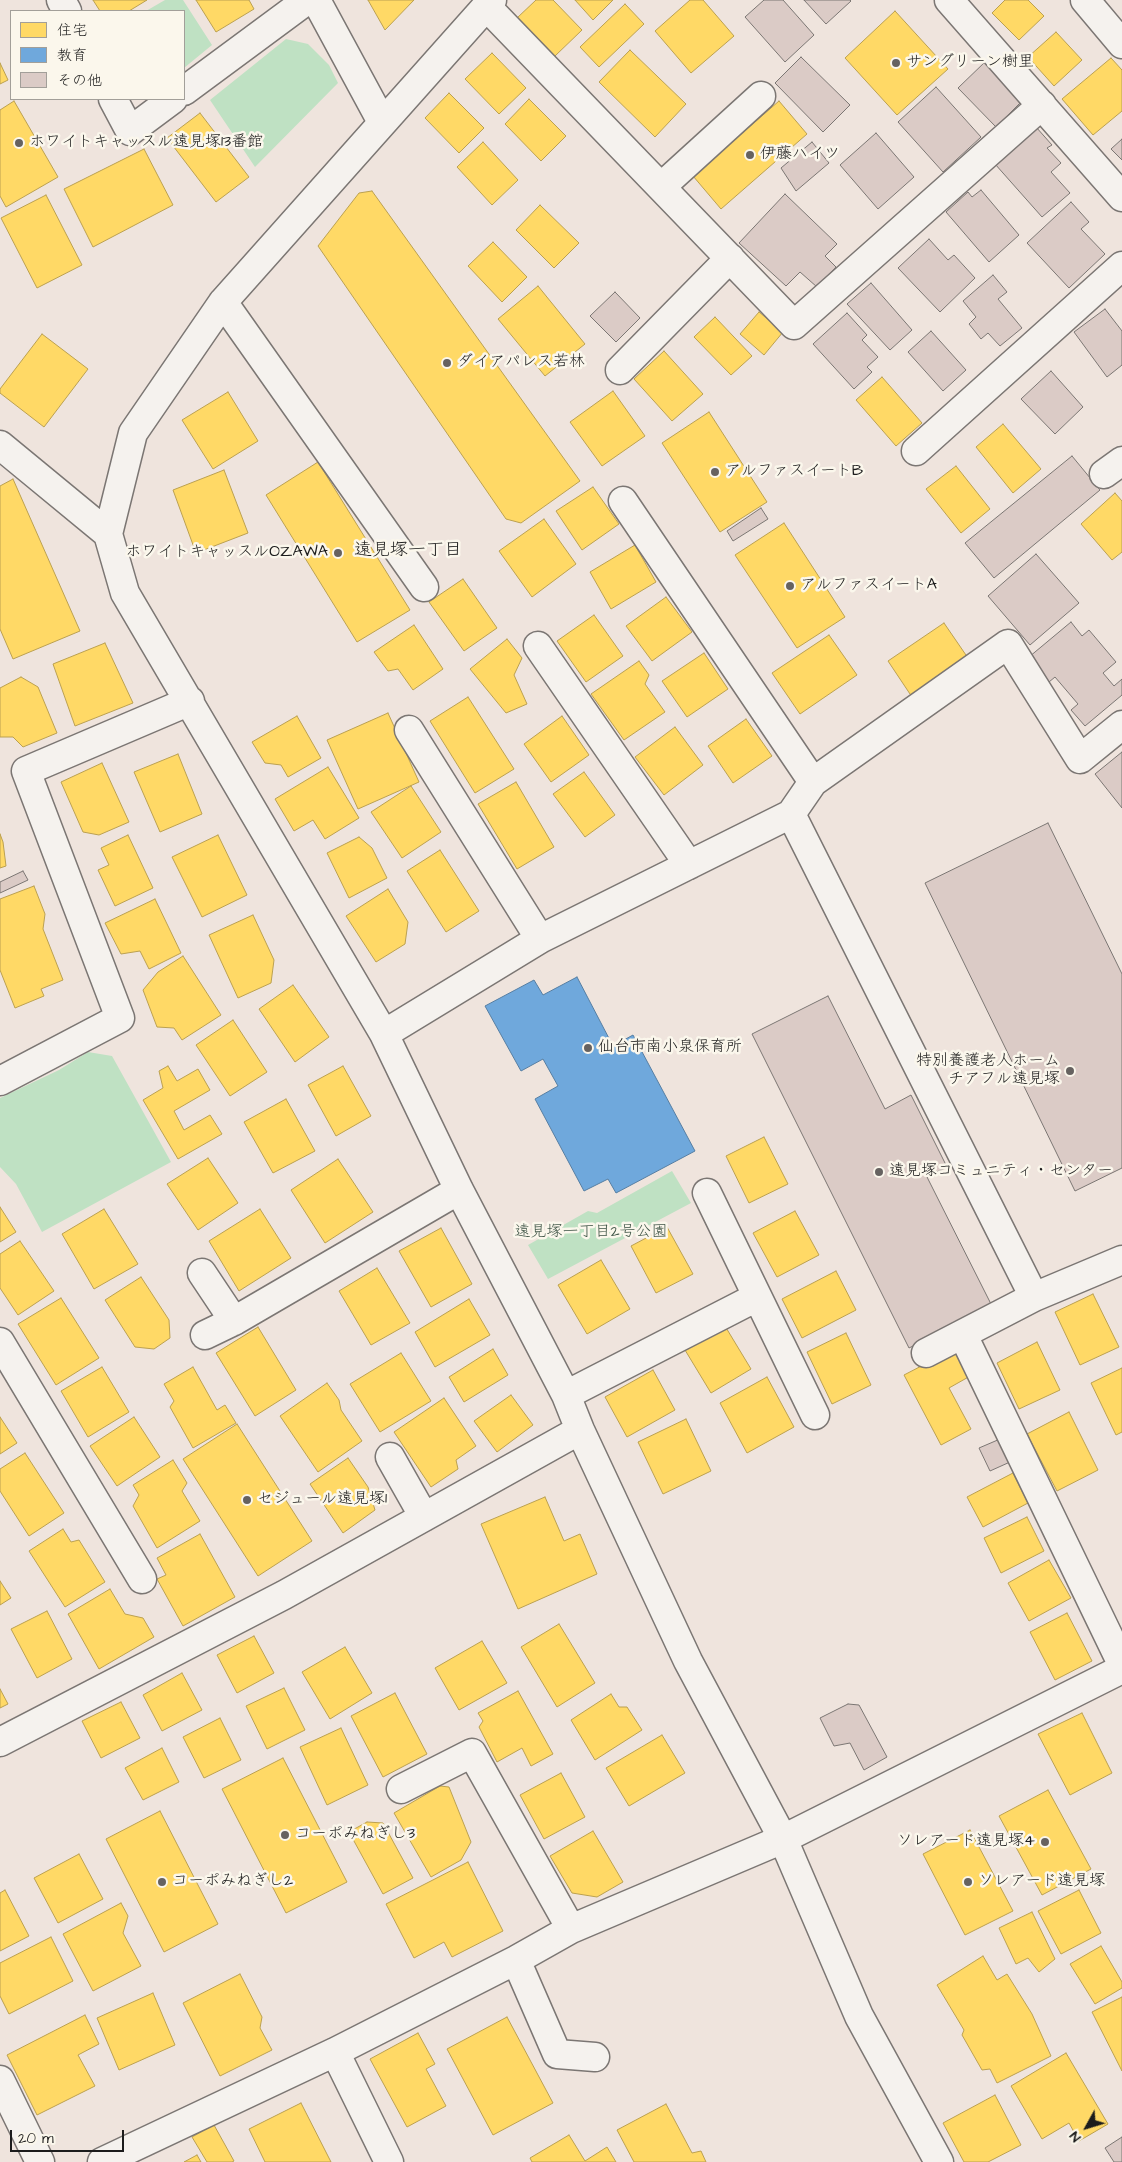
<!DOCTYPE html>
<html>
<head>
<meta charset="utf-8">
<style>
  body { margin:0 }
  #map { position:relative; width:1122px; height:2162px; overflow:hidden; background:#efe4dd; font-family:"Architects Daughter","Klee One",sans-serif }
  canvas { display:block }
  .legend { position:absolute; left:10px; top:10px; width:175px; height:90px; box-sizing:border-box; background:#fbf7ec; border:1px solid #a29f99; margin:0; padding:6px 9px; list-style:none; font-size:15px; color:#1c1c1c }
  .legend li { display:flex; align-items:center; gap:10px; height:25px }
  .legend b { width:25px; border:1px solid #a29f99 }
  .north { position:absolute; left:1062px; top:2102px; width:50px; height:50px; -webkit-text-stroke:4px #fbf7ec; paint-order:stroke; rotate:231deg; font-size:14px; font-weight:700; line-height:20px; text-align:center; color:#1c1c1c }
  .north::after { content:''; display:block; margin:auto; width:18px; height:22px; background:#1c1c1c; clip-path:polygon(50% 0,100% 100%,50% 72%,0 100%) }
  .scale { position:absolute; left:10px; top:2130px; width:114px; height:22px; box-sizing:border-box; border:2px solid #1c1c1c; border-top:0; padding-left:6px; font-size:15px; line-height:18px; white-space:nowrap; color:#1c1c1c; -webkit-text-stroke:4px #fbf7ec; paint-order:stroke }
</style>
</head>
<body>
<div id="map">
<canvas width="1122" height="2162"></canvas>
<ul class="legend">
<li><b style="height:14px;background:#ffd966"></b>住宅</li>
<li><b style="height:14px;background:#6fa8dc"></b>教育</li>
<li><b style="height:14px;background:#dbcbc6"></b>その他</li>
</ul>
<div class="north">N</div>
<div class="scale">20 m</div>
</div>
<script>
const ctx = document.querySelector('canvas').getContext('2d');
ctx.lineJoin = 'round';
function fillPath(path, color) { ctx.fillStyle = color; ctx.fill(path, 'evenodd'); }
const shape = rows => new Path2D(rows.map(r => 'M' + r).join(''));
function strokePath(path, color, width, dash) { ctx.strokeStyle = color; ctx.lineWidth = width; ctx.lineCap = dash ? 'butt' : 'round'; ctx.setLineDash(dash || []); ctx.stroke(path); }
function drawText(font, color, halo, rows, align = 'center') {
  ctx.font = font + ' "Architects Daughter","Klee One",sans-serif'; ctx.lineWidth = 5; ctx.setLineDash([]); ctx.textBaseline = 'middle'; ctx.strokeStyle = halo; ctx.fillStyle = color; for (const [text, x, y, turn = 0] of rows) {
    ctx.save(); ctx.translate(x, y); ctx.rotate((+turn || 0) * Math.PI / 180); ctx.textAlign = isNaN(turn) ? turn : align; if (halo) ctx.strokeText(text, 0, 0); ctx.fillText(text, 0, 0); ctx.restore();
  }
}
const green = shape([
  [165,0,183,0,212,45,184,68,184,11,146,11],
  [286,39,308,44,329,65,338,83,255,167,210,100],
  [88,1052,112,1056,171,1162,42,1232,16,1184,0,1167,0,1098,59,1070],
  [672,1171,691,1203,548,1279,528,1245,588,1211,597,1213]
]);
const homes = shape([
  [93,0,147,0,129,11,100,11,93,0],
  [196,0,249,0,254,9,216,32,196,0],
  [368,0,414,0,385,30,368,0],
  [536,0,553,0,582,30,555,56,517,18,536,0],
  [575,0,613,0,593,20,575,0],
  [690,0,703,0,734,36,691,73,655,31,690,0],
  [1005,0,1028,0,1044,16,1019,40,992,13,1005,0],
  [625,4,644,24,599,67,580,47,625,4],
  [895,11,948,69,897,115,845,58,895,11],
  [1056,32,1082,60,1054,86,1028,57,1056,32],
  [630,50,686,104,655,137,599,82,630,50],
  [492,53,526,88,499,114,465,79,492,53],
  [1111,58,1122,70,1122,111,1093,135,1062,99,1111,58],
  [0,63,8,80,0,84,0,63],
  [449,93,484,128,459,153,425,118,449,93],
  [529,99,566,136,541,161,505,124,529,99],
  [14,101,58,177,6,207,0,196,0,110,14,101],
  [779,101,807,134,721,209,693,176,779,101],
  [200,113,249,177,216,202,167,138,200,113],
  [483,142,518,180,492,205,457,167,483,142],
  [144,149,173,205,93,247,64,189,144,149],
  [372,191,580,481,521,523,506,519,318,246,359,193,372,191],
  [46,195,82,265,37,288,1,218,46,195],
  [540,205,579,243,554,268,516,230,540,205],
  [493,242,527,277,502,302,468,266,493,242],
  [538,286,585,344,545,376,498,319,538,286],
  [759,312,783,332,764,355,740,334,759,312],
  [715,317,752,356,731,375,694,337,715,317],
  [42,334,88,369,44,427,0,393,0,389,42,334],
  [664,351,703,394,672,421,634,379,664,351],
  [882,377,922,423,896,446,856,400,882,377],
  [613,391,645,436,602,466,570,422,613,391],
  [228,392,258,441,213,469,182,420,228,392],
  [709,412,767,502,720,532,662,443,709,412],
  [1003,424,1041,469,1013,493,976,447,1003,424],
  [318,462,410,610,357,642,266,495,318,462],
  [956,466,990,509,961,533,926,489,956,466],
  [224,470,248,533,196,553,173,490,224,470],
  [13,479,80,631,13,659,0,629,0,486,13,479],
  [593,487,619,524,582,550,556,511,593,487],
  [1115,493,1122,501,1122,552,1112,560,1081,524,1115,493],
  [544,519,576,564,532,597,499,551,544,519],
  [784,523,845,617,797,648,735,555,784,523],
  [635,545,656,582,611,609,590,572,635,545],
  [463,579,497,628,464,651,429,602,463,579],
  [666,597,692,632,652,661,626,626,666,597],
  [594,615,623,656,586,682,557,641,594,615],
  [944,623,968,658,912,697,888,661,944,623],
  [414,625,443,669,413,690,398,669,388,671,374,652,414,625],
  [829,635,857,675,800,714,772,673,829,635],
  [507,639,522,658,514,675,527,704,506,713,470,669,507,639],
  [105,643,133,703,75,726,53,664,105,643],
  [704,653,728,689,687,717,662,681,704,653],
  [639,661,649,675,645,684,665,712,624,740,591,694,639,661],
  [21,677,38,687,57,733,23,747,13,737,0,737,0,688,21,677],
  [468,697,514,769,475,793,430,721,468,697],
  [388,713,419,782,358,809,327,740,388,713],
  [297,716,321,758,288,777,281,765,265,763,252,742,297,716],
  [562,716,589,755,551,782,524,744,562,716],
  [746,719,772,756,733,783,708,746,746,719],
  [675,727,703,765,664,795,635,757,675,727],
  [178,754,202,814,160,832,134,772,178,754],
  [102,763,129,822,99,835,83,832,61,782,102,763],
  [328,767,359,818,325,839,313,820,294,831,275,799,328,767],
  [584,772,615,815,585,837,553,794,584,772],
  [516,782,554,847,517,869,478,804,516,782],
  [411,786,441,832,402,858,371,812,411,786],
  [0,834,3,842,6,866,0,868,0,834],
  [128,835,153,888,115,906,98,870,109,865,101,848,128,835],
  [218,835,247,895,202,917,172,857,218,835],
  [359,837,372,848,387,878,349,898,327,853,359,837],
  [440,850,479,911,446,932,407,871,440,850],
  [34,886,45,914,43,929,63,980,41,989,44,996,15,1008,0,970,0,899,34,886],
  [388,889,408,922,405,944,376,962,346,916,388,889],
  [155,899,181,953,149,969,140,951,121,954,105,923,155,899],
  [253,915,274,960,271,983,238,998,209,935,253,915],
  [183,956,221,1015,182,1040,174,1028,157,1027,143,990,158,972,183,956],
  [293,985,329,1037,295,1062,259,1009,293,985],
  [233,1020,267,1072,230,1096,196,1045,233,1020],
  [168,1066,177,1081,198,1069,210,1090,174,1111,184,1130,210,1115,222,1134,178,1159,143,1100,163,1088,159,1071,168,1066],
  [343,1066,371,1116,336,1136,308,1085,343,1066],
  [286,1099,315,1151,273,1173,244,1122,286,1099],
  [764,1137,788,1184,749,1203,726,1156,764,1137],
  [208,1158,238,1203,198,1230,167,1184,208,1158],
  [338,1159,373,1212,325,1243,291,1190,338,1159],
  [0,1207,16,1232,0,1242,0,1207],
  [104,1209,138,1264,94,1289,62,1234,104,1209],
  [260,1209,291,1258,239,1291,209,1241,260,1209],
  [795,1211,819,1255,777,1277,753,1233,795,1211],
  [667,1227,693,1274,656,1293,631,1246,667,1227],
  [441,1228,472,1284,431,1307,399,1251,441,1228],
  [20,1241,54,1291,18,1315,0,1288,0,1254,20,1241],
  [601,1260,630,1309,587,1334,558,1285,601,1260],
  [377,1268,410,1323,371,1345,339,1291,377,1268],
  [836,1271,856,1310,802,1338,782,1299,836,1271],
  [141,1277,169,1320,170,1338,154,1349,135,1347,105,1300,141,1277],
  [1093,1294,1119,1347,1080,1365,1055,1312,1093,1294],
  [61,1298,99,1358,56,1385,18,1324,61,1298],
  [469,1299,490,1335,435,1367,415,1332,469,1299],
  [725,1326,751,1369,711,1393,685,1350,725,1326],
  [258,1327,296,1390,255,1416,216,1353,258,1327],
  [846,1333,871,1385,832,1404,807,1352,846,1333],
  [1037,1342,1060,1390,1019,1409,997,1363,1037,1342],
  [958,1347,972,1375,949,1388,971,1429,941,1445,904,1375,958,1347],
  [493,1349,508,1375,464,1402,449,1377,493,1349],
  [401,1353,431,1401,380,1432,350,1384,401,1353],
  [102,1367,129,1412,88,1437,61,1391,102,1367],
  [193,1367,217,1410,225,1405,236,1423,193,1448,170,1407,174,1401,164,1384,193,1367],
  [1122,1368,1122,1432,1116,1435,1091,1383,1122,1368],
  [653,1370,675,1410,627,1437,605,1397,653,1370],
  [767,1377,794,1427,747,1453,720,1403,767,1377],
  [327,1383,339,1400,341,1410,362,1441,318,1472,280,1416,327,1383],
  [511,1395,533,1425,497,1452,474,1421,511,1395],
  [444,1398,476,1446,456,1460,458,1469,431,1487,394,1432,444,1398],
  [1069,1412,1098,1470,1057,1491,1027,1434,1069,1412],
  [0,1417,17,1443,0,1454,0,1417],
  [134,1417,160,1457,117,1486,90,1446,134,1417],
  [686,1419,711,1471,663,1494,638,1442,686,1419],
  [237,1424,312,1541,258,1576,183,1459,237,1424],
  [25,1453,64,1513,29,1536,0,1491,0,1469,25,1453],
  [348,1458,368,1487,375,1510,343,1533,310,1484,348,1458],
  [173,1460,187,1483,182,1491,200,1521,157,1548,133,1506,139,1495,133,1485,173,1460],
  [1013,1473,1028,1503,983,1527,967,1497,1013,1473],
  [545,1497,564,1541,580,1534,597,1574,518,1609,481,1524,545,1497],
  [1027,1517,1044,1551,1001,1573,984,1538,1027,1517],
  [63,1529,71,1542,79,1540,105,1582,65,1607,29,1551,63,1529],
  [200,1534,235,1597,183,1626,157,1579,166,1575,157,1558,200,1534],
  [1049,1560,1071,1598,1029,1621,1008,1583,1049,1560],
  [0,1581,11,1598,0,1605,0,1581],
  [110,1589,125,1614,143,1618,154,1637,99,1669,68,1614,110,1589],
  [47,1611,72,1659,37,1678,11,1629,47,1611],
  [1067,1613,1092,1661,1055,1680,1030,1632,1067,1613],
  [559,1624,595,1683,557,1707,521,1647,559,1624],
  [254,1636,274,1673,237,1693,217,1655,254,1636],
  [482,1641,507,1683,459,1710,435,1668,482,1641],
  [345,1647,372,1693,330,1719,302,1672,345,1647],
  [182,1673,202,1710,162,1731,143,1695,182,1673],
  [284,1688,305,1730,267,1749,246,1706,284,1688],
  [0,1689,8,1704,0,1708,0,1689],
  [518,1691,553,1754,531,1766,522,1748,497,1762,479,1727,483,1721,478,1713,518,1691],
  [395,1693,427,1754,383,1777,351,1716,395,1693],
  [611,1694,619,1707,627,1707,642,1730,595,1760,571,1720,611,1694],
  [121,1702,140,1738,101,1758,82,1721,121,1702],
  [1082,1713,1112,1773,1070,1795,1038,1734,1082,1713],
  [220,1718,241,1760,204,1778,183,1737,220,1718],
  [341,1728,368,1785,327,1805,300,1747,341,1728],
  [662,1735,685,1773,629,1806,606,1768,662,1735],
  [162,1748,179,1782,143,1800,125,1768,162,1748],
  [283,1758,347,1882,286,1913,222,1789,283,1758],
  [561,1773,585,1817,544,1839,520,1795,561,1773],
  [440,1786,449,1787,471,1842,461,1860,431,1877,394,1813,440,1786],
  [1048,1790,1091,1869,1042,1895,999,1816,1048,1790],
  [160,1811,218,1924,164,1952,106,1839,160,1811],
  [367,1822,383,1823,413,1878,383,1894,349,1832,367,1822],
  [970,1830,1013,1911,965,1935,923,1854,970,1830],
  [593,1831,623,1882,597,1897,572,1893,550,1856,593,1831],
  [79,1854,103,1899,58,1923,34,1878,79,1854],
  [468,1862,503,1931,452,1957,444,1942,414,1958,386,1904,468,1862],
  [5,1890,29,1936,0,1951,0,1893,5,1890],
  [1079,1890,1101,1933,1061,1954,1038,1911,1079,1890],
  [121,1903,128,1916,123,1933,141,1966,93,1991,63,1934,121,1903],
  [1032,1912,1055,1959,1039,1972,1028,1958,1016,1964,999,1928,1032,1912],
  [51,1937,73,1981,9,2014,0,1996,0,1963,51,1937],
  [1101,1946,1122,1982,1122,1988,1095,2004,1070,1964,1101,1946],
  [983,1956,997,1980,1007,1974,1032,2014,1051,2056,997,2083,990,2069,982,2070,962,2035,964,2030,937,1985,983,1956],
  [240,1974,262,2017,260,2028,272,2050,220,2076,183,2003,240,1974],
  [153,1993,175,2045,119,2070,97,2018,153,1993],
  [1122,1997,1122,2071,1092,2012,1122,1997],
  [85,2015,99,2044,78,2055,95,2086,37,2115,7,2055,85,2015],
  [507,2017,553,2103,493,2135,447,2049,507,2017],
  [418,2033,435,2064,426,2069,446,2106,407,2127,370,2059,418,2033],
  [1066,2053,1108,2124,1079,2141,1069,2123,1042,2139,1011,2086,1066,2053],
  [995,2095,1021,2145,988,2162,964,2162,943,2123,995,2095],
  [301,2103,331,2162,265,2162,249,2129,301,2103],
  [666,2104,692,2153,701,2151,706,2162,634,2162,617,2130,666,2104],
  [214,2125,234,2161,232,2162,207,2162,192,2137,214,2125],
  [569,2135,585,2161,607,2147,616,2162,532,2162,530,2158,569,2135],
  [197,2155,201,2162,184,2162,197,2155]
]);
const schools = shape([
  [577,977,613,1046,633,1035,695,1151,616,1193,608,1179,584,1191,535,1099,558,1086,543,1059,521,1071,485,1006,534,980,543,995,577,977]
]);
const building = shape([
  [764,0,783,0,814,35,785,62,745,17,764,0],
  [804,0,850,0,851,1,826,24,804,0],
  [801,57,850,105,823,132,775,83,801,57],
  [986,61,1023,100,996,127,958,88,986,61],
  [936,87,981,137,943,172,898,122,936,87],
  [1036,127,1052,145,1047,148,1061,163,1051,172,1070,193,1042,217,995,164,1036,127],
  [876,133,914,177,878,209,840,165,876,133],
  [1122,139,1122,160,1111,149,1122,139],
  [812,142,829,163,796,191,781,168,812,142],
  [981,190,1019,235,989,262,946,212,968,192,972,197,981,190],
  [785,194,837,244,825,256,836,267,817,287,800,272,786,286,739,243,785,194],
  [1071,202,1089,222,1081,229,1105,254,1069,288,1027,243,1071,202],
  [929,239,948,260,954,255,975,278,940,312,898,268,929,239],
  [993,275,1007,292,998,299,1022,328,1000,346,988,333,981,339,969,324,976,317,963,301,993,275],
  [871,283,912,330,890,350,847,304,871,283],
  [615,292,640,318,616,342,590,316,615,292],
  [1105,309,1122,331,1122,365,1107,377,1074,332,1105,309],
  [847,313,867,335,862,340,878,357,867,367,872,372,854,389,813,344,847,313],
  [931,331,966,370,943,391,908,352,931,331],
  [1051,371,1083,407,1055,434,1021,399,1051,371],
  [1072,456,1100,490,994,578,965,543,1072,456],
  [761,508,768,519,733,541,727,531,761,508],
  [1036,554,1079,603,1030,645,988,596,1036,554],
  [1071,622,1082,636,1089,630,1116,662,1103,673,1114,686,1122,679,1122,695,1085,726,1071,710,1078,704,1055,677,1049,682,1029,657,1071,622],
  [1122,752,1122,808,1095,774,1122,752],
  [1048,823,1122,974,1122,1168,1075,1191,925,883,1048,823],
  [23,871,28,880,0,893,0,882,23,871],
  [828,996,885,1109,911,1095,947,1167,927,1177,992,1306,909,1348,752,1034,828,996],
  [1000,1439,1010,1462,990,1471,979,1448,1000,1439],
  [848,1704,859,1705,887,1757,864,1770,850,1743,834,1746,820,1718,848,1704],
  [1122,2137,1122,2162,1114,2162,1105,2148,1122,2137]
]);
const minor = shape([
  [61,0,67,11],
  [316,0,382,122],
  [492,0,223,302,133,433,108,534,125,593,384,1034,459,1190,566,1395,580,1430,688,1661,783,1839,859,2016,939,2162],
  [949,0,1122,197],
  [1085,0,1122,44],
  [486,6,794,325,1042,105],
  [184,91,307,0],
  [113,99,130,131,173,99],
  [661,187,761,96],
  [223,302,424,587],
  [620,370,730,258],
  [0,445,108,534],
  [916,451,1122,266],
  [1104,474,1122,461],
  [623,501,813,782],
  [538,646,689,865],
  [409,730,540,939],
  [791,814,813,782,1008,644,1080,759,1122,725],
  [384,1034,540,939,791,814,1034,1297],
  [0,1081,120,1018,26,771,190,701],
  [707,1193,815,1415],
  [202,1273,234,1321],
  [205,1335,234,1321,459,1190],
  [963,1335,1122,1664],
  [0,1342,142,1579],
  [926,1353,1034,1297,1122,1260],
  [566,1395,757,1297],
  [390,1457,424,1517],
  [0,1742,284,1595,580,1430],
  [401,1789,472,1753,571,1929],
  [516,1960,557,2054,595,2057],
  [335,2052,389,2162],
  [0,2080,40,2162],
  [102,2162,335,2052,516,1960,571,1929,783,1839,1122,1669]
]);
const markers = [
  [896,63,5,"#666260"],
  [19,143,5,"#666260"],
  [750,155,5,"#666260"],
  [447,363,5,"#666260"],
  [715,472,5,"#666260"],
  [338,553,5,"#666260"],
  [790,586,5,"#666260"],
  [588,1048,5,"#666260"],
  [1070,1071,5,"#666260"],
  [879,1172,5,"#666260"],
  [247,1500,5,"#666260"],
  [285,1835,5,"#666260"],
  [1045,1842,5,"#666260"],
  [162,1882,5,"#666260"],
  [968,1882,5,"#666260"]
];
const poiNames = [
  ["サングリーン樹里",906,63],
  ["ホワイトキャッスル遠見塚13番館",29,143],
  ["伊藤ハイツ",760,155],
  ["ダイアパレス若林",457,363],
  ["アルファスイートB",725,472],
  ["ホワイトキャッスルOZAWA",328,553,"right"],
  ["アルファスイートA",800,586],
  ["仙台市南小泉保育所",598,1048],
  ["特別養護老人ホーム",1060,1062,"right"],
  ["チアフル遠見塚",1060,1080,"right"],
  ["遠見塚コミュニティ・センター",889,1172],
  ["セジュール遠見塚1",257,1500],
  ["コーポみねぎし3",295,1835],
  ["ソレアード遠見塚4",1035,1842,"right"],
  ["コーポみねぎし2",172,1882],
  ["ソレアード遠見塚",978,1882]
];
const parkNames = [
  ["遠見塚一丁目2号公園",591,1233]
];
const neighbourhoodNames = [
  ["遠見塚一丁目",408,551]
];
fillPath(green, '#bfe1c3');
fillPath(homes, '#ffd966');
strokePath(homes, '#bba050', 1);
fillPath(schools, '#6fa8dc');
strokePath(schools, '#567ea2', 1);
fillPath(building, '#dbcbc6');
strokePath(building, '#7b7673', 1);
strokePath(minor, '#7b7673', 31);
strokePath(minor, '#f5f2ee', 28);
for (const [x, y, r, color] of markers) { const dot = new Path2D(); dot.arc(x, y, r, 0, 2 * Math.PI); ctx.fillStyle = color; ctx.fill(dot); strokePath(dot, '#fbf7ec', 2); }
drawText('16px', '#1c1c1c', '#fbf7ec', poiNames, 'left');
drawText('16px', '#415648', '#fbf7ec', parkNames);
drawText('18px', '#1c1c1c', '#fbf7ec', neighbourhoodNames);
</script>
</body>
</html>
